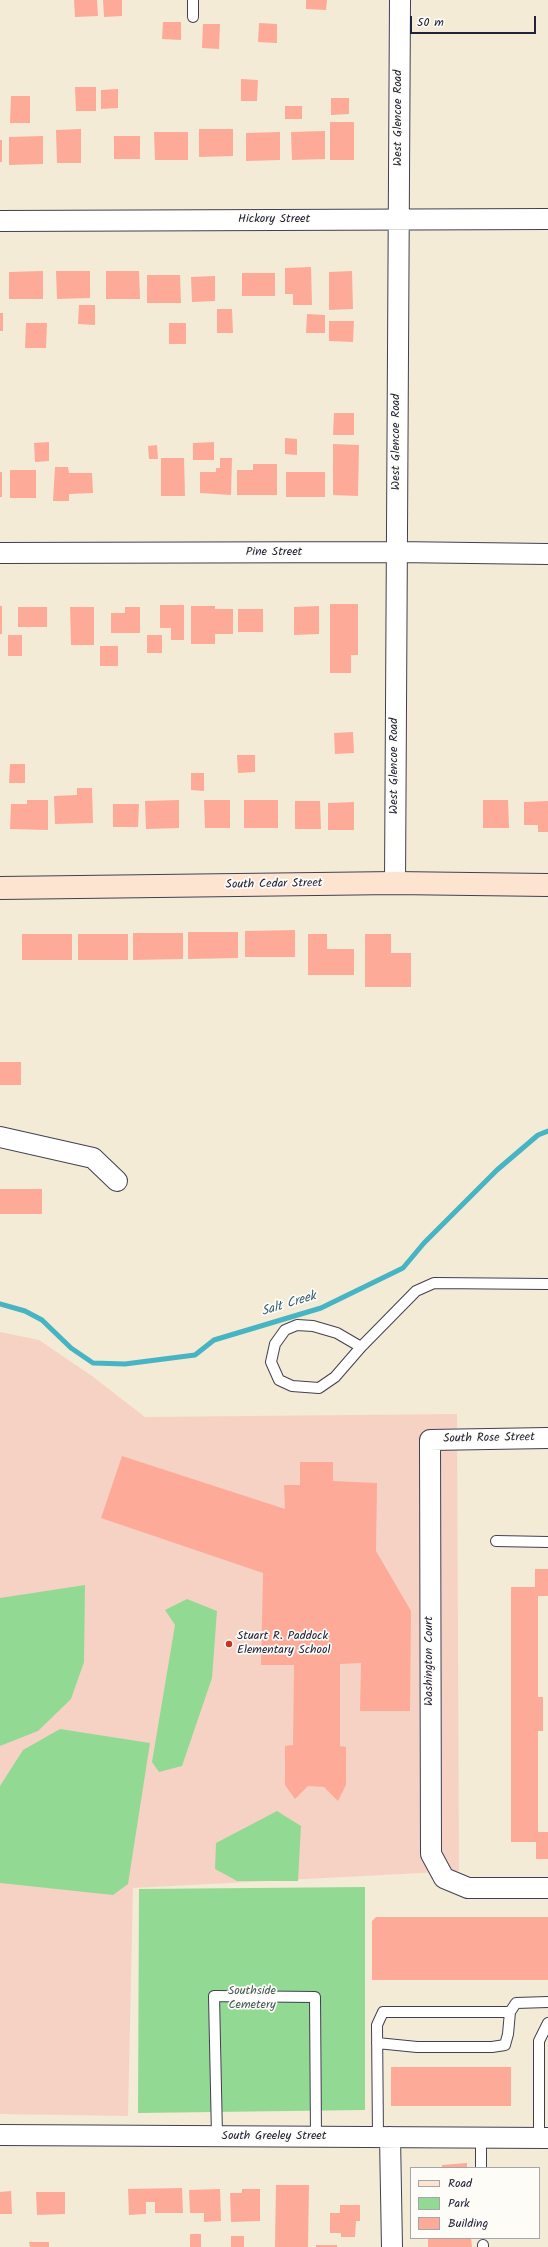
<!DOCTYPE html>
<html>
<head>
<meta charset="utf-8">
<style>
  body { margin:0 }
  #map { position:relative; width:548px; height:2247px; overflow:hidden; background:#f3ebd5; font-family:Kalam,sans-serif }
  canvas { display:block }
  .legend { position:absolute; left:410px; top:2167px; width:130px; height:72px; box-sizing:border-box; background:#fdfcf7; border:1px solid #a5a5ac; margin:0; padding:5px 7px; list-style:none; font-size:12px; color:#22223b }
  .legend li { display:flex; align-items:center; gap:8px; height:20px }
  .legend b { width:20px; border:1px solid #a5a5ac }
  .scale { position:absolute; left:410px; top:16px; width:126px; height:18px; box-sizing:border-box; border:2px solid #22223b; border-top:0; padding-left:5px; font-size:12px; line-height:14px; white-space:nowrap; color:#22223b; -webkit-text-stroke:3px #fdfcf7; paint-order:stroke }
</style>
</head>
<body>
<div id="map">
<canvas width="548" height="2247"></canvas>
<ul class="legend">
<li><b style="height:5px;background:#fde4d1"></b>Road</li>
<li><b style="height:11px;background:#92da94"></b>Park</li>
<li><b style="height:11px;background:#feaa99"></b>Building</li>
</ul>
<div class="scale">50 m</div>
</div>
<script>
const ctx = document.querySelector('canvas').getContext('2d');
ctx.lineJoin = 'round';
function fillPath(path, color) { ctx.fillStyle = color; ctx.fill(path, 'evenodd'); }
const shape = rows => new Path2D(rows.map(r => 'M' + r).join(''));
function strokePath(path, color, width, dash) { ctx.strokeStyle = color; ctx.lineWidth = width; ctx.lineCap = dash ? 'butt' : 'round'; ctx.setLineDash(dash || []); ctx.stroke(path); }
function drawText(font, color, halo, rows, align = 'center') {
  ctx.font = font + ' Kalam,sans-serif'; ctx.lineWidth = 3.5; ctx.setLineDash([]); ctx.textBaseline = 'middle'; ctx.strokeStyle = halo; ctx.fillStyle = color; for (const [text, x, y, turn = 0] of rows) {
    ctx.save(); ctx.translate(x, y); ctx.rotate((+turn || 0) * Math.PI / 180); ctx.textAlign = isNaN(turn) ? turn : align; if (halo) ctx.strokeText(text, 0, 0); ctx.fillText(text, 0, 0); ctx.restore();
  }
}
const built = shape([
  [0,1332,39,1340,92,1376,145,1417,457,1414,459,1871,133,1888,128,2116,0,2114]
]);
const green = shape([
  [85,1585,84,1662,71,1699,38,1731,0,1746,0,1598],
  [187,1599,217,1611,212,1678,182,1766,159,1772,152,1762,175,1625,165,1610],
  [60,1729,150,1743,128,1884,113,1895,0,1883,0,1786,23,1750],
  [277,1811,301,1826,298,1881,237,1881,215,1869,216,1843],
  [365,1887,365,2110,138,2113,139,1889]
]);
const stream = shape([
  [0,1304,25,1311,42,1320,71,1348,93,1363,125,1364,195,1355,214,1340,321,1308,403,1268,424,1243,497,1170,538,1135,548,1131]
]);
const building = shape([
  [74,0,97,0,98,16,75,17],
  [103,0,122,0,122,16,104,17],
  [306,0,327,0,326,10,306,9],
  [163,22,181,22,181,40,162,39],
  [259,23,277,24,277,43,258,42],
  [203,24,220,24,219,49,202,48],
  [241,79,258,80,257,101,241,101],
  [75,87,96,87,96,111,76,111],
  [118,89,118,108,101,109,101,90],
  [11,96,30,96,30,123,10,123],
  [331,98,349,98,349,114,331,115],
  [285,106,302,106,302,119,285,119],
  [330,122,354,122,354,160,330,160],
  [81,129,81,163,57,163,56,130],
  [199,129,233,129,233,156,199,157],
  [325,131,325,159,292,160,291,132],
  [154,132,188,132,188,160,155,160],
  [280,132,280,160,246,161,246,133],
  [43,136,43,164,9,165,9,137],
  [114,136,140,136,140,159,114,159],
  [0,140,2,140,2,162,0,162],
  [311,267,312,305,293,305,293,294,285,294,285,268],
  [43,271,43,299,9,299,9,272],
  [56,271,90,271,90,298,57,299],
  [106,271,139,271,140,299,106,299],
  [352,271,353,309,329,310,329,272],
  [242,273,275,273,275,296,242,296],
  [147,275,180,275,181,303,147,303],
  [215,276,215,301,192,302,191,277],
  [79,305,95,305,95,325,78,324],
  [217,309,232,309,233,333,217,333],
  [0,313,3,313,3,331,0,331],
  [307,314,325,315,325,333,306,333],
  [329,321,354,321,353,342,329,341],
  [26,323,47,323,46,348,25,348],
  [169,323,186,323,186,344,169,344],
  [334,413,354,413,354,435,333,435],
  [285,438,297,439,297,455,285,454],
  [49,442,49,461,35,462,34,443],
  [214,442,214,460,193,460,193,443],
  [333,444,359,445,358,496,333,495],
  [157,445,158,459,149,459,148,446],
  [161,458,184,458,185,496,161,496],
  [220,458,232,458,231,495,200,493,200,472,216,472,216,468,220,468],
  [253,464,277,464,277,495,237,495,237,470,253,470],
  [55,467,68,467,69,473,92,473,93,493,69,494,69,501,53,501],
  [10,470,36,470,36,498,10,498],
  [0,472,2,472,2,497,0,497],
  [286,472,325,472,325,497,286,497],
  [330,604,358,604,358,655,351,655,351,673,330,673],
  [160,605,184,605,184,640,171,640,171,628,160,628],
  [0,606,2,606,2,634,0,634],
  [191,606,215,606,215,609,233,609,233,634,215,634,215,644,191,644],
  [319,606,319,634,294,635,294,607],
  [18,607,47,607,47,627,18,627],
  [70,607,94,607,94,645,71,645],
  [125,607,140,607,140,633,111,633,111,613,125,613],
  [238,609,263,609,263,632,238,632],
  [8,635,22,635,22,656,8,656],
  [147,635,162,635,162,653,147,653],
  [100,646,118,646,118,666,100,666],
  [353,732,354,753,335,754,334,733],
  [237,755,255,755,255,772,238,773],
  [10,764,25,764,25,783,9,783],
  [191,773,204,773,204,791,191,790],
  [77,788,92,788,93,823,55,824,54,796,77,795],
  [27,800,48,800,48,830,10,829,11,804,27,804],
  [179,800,179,828,146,829,145,801],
  [204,800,230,800,230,828,205,828],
  [244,800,278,800,278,828,244,828],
  [483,800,508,800,509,828,483,828],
  [295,801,320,801,321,829,295,829],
  [548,801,548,832,538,832,538,825,524,825,524,802],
  [354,802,354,830,328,830,328,803],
  [113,804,139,804,138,827,113,827],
  [295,930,295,957,245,957,245,931],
  [188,932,238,932,238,958,188,959],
  [133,933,183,933,183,959,133,960],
  [22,934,72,934,72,960,22,960],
  [78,934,128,934,128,960,78,960],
  [308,934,327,934,327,949,354,949,354,975,308,975],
  [365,934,391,934,391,953,411,953,411,987,365,987],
  [0,1062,21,1062,21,1085,0,1085],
  [0,1189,42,1189,42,1214,0,1214],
  [122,1456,285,1509,284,1485,300,1485,300,1462,333,1462,333,1481,377,1483,376,1551,411,1611,410,1711,360,1711,361,1663,340,1664,340,1746,346,1747,346,1785,338,1801,324,1787,308,1786,295,1799,285,1785,285,1746,293,1745,294,1665,261,1665,263,1573,101,1518],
  [535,1569,548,1569,548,1596,538,1596,538,1697,543,1697,543,1731,538,1731,538,1832,548,1832,548,1859,536,1859,536,1842,511,1842,511,1587,535,1587],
  [376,1917,548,1917,548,1980,372,1980,372,1921],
  [391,2067,511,2067,511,2106,391,2106],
  [467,2163,467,2168,442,2168,442,2165],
  [276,2185,309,2185,308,2247,275,2247],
  [182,2188,183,2213,155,2213,155,2202,146,2202,146,2214,129,2215,128,2189],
  [220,2189,221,2221,204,2222,204,2213,190,2213,189,2190],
  [242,2189,260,2189,260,2221,231,2222,230,2193,242,2193],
  [11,2191,12,2214,0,2214,0,2192],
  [36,2192,65,2192,65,2214,37,2215],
  [340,2205,360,2205,360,2221,356,2221,355,2237,341,2237,341,2233,330,2233,330,2213,340,2213],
  [190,2234,201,2234,201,2247,190,2247],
  [231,2236,244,2236,244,2247,231,2247],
  [428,2238,471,2238,472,2247,428,2247],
  [29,2242,49,2242,49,2247,30,2247],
  [316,2245,337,2245,337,2247,316,2247]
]);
const lane = shape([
  [193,0,193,17],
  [361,1347,337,1333,313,1326,297,1325,285,1330,275,1344,271,1362,279,1380,292,1386,319,1388,335,1377,361,1347,416,1291,434,1283,548,1284],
  [496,1541,548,1542],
  [377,2043,417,2047,492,2047,505,2045,508,2034,510,2012],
  [217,2136,214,1996,315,1997,316,2137],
  [378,2137,377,2025,383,2012,510,2012,516,2003,548,2002],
  [481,2138,481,2168],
  [539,2138,539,2041,548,2023],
  [483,2245,483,2247]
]);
const street = shape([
  [0,221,548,219],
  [0,553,396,552,548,554],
  [395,883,400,0],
  [0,1137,93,1158,117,1181],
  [548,1438,430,1440,431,1854,444,1878,468,1888,548,1888],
  [0,2135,548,2138],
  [390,2137,392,2247]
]);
const secondary = shape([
  [0,888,395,883,548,885]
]);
const markers = [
  [229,1644,4,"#c8321e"]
];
const streetNames = [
  ["West Glencoe Road",399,118,-90],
  ["Hickory Street",274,220],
  ["West Glencoe Road",397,442,-90],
  ["Pine Street",274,553],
  ["West Glencoe Road",395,766,-90],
  ["South Cedar Street",274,885,-1],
  ["South Rose Street",489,1439,-1],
  ["Washington Court",430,1661,-90],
  ["South Greeley Street",274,2137]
];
const poiNames = [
  ["Stuart R. Paddock",237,1637],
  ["Elementary School",237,1651]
];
const parkNames = [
  ["Southside",252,1992],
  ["Cemetery",252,2006]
];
const waterNames = [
  ["Salt Creek",289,1305,-17]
];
fillPath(built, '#f6d2c5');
fillPath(green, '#92da94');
strokePath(stream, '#47b4c3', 5);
fillPath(building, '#feaa99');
strokePath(lane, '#414052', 12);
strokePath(street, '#414052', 22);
strokePath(secondary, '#414052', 24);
strokePath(lane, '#fff', 10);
strokePath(street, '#fff', 20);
strokePath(secondary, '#fde4d1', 22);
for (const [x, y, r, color] of markers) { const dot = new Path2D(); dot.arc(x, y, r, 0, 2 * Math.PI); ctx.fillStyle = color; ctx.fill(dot); strokePath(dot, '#fdfcf7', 1.5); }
drawText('12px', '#22223b', '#fdfcf7', streetNames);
drawText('12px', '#22223b', '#fdfcf7', poiNames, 'left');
drawText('12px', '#445956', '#fdfcf7', parkNames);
drawText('italic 13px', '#315c71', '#fdfcf7', waterNames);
</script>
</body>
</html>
